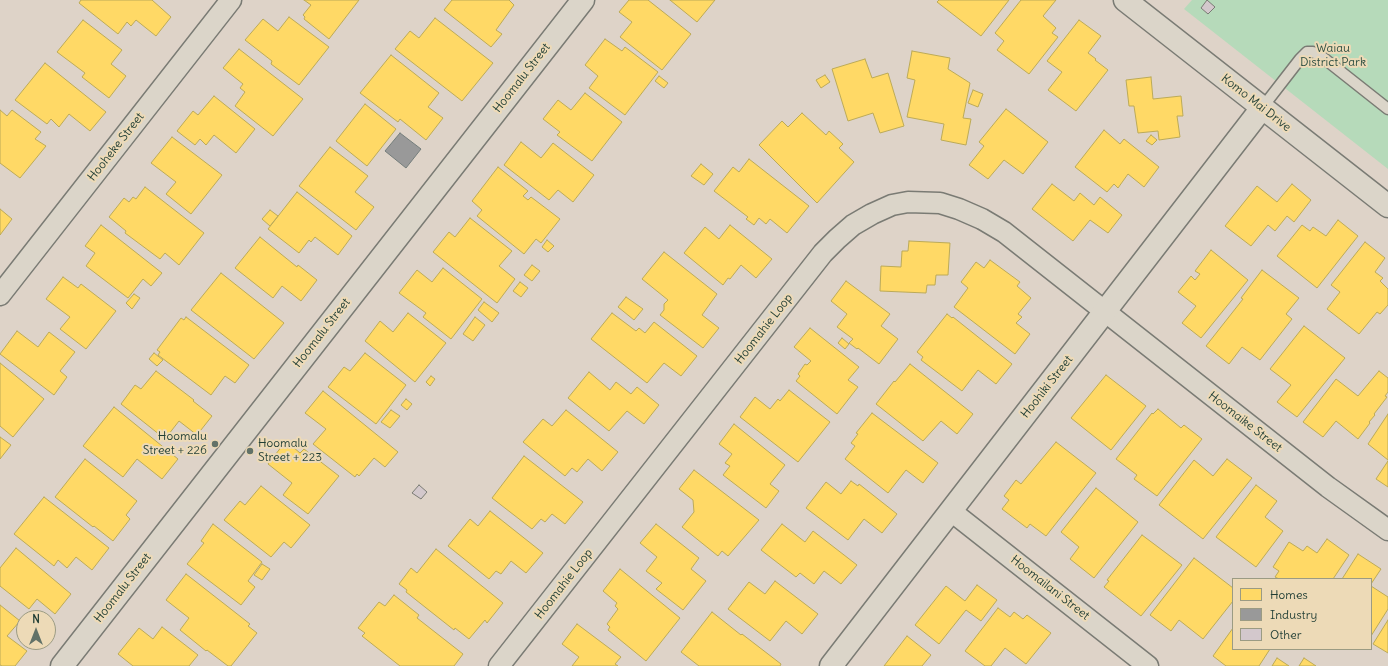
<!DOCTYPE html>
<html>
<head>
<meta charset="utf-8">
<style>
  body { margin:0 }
  #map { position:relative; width:1388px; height:666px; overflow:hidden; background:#ded3c8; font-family:Delius,sans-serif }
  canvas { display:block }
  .legend { position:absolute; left:1232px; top:578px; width:140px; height:72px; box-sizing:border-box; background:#eddab7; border:1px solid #9b9b83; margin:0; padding:5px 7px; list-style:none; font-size:12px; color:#1f3d34 }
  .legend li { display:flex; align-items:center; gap:8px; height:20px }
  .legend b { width:20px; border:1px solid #9b9b83 }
  .north { position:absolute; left:16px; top:610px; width:40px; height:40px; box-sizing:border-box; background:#eddab7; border:1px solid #9b9b83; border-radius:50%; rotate:0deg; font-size:11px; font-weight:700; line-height:16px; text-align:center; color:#1f3d34 }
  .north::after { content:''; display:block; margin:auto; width:14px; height:18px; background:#627268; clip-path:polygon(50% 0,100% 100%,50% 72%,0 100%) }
</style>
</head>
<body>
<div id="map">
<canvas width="1388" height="666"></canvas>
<ul class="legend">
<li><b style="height:11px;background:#ffd966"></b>Homes</li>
<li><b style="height:11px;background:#999"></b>Industry</li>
<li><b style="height:11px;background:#d3c8cc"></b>Other</li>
</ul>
<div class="north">N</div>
</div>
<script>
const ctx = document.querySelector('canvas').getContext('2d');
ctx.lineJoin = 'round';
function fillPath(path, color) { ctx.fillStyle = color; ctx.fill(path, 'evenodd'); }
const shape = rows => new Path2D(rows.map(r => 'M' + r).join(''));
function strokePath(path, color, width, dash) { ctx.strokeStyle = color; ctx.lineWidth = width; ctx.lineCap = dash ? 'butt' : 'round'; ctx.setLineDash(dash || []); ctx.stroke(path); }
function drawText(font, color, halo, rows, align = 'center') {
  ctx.font = font + ' Delius,sans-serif'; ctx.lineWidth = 4; ctx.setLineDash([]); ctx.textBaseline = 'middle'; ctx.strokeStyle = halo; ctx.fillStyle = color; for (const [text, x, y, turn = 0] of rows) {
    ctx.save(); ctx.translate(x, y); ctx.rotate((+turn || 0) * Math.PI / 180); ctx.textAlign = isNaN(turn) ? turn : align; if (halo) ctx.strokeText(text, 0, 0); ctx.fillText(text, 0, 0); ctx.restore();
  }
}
const green = shape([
  [1192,0,1388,0,1388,169,1184,9]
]);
const homes = shape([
  [81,0,152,0,171,17,156,36,136,20,131,26,127,22,118,34,79,3,81,0],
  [304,0,359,0,329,39,304,19,305,17,303,15,311,5,304,0],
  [452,0,509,0,514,5,496,30,502,34,491,47,444,10,452,0],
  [629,0,648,0,691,34,662,70,620,37,632,22,619,12,629,0],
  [670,0,715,0,697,22,670,0],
  [939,0,1009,0,981,36,937,2,939,0],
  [1021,0,1056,0,1043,16,1056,28,1052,33,1058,37,1029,74,997,50,1004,41,995,33,1021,0],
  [289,17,329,47,299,85,271,64,272,61,245,40,263,19,278,31,289,17],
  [435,18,493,63,462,101,395,49,410,31,419,38,435,18],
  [83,20,122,50,111,64,126,76,109,98,82,77,85,73,57,52,83,20],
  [1079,20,1101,36,1088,53,1096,59,1095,60,1108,70,1076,111,1048,90,1062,72,1047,61,1079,20],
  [605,39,622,51,625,47,658,72,625,115,589,88,598,76,585,65,605,39],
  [239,49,303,99,273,136,235,106,245,92,240,88,243,84,223,68,239,49],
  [912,51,950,58,948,69,970,83,963,118,971,119,966,145,941,140,944,124,907,117,915,80,907,78,912,51],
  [391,55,439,93,428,107,443,118,426,140,400,119,398,122,360,93,391,55],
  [865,59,872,78,888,73,904,126,880,133,873,113,848,121,832,69,865,59],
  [45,63,106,112,90,131,69,114,59,127,51,119,47,124,15,100,45,63],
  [825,75,830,82,821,88,816,80,825,75],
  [659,76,668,83,664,88,655,81,659,76],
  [1151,77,1153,99,1181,96,1183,116,1177,116,1180,137,1159,140,1158,131,1138,133,1134,106,1129,106,1126,80,1151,77],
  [973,90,983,94,978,107,968,103,973,90],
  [585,93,622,122,592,161,557,135,560,132,543,119,558,100,571,110,585,93],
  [214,96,255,129,236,153,214,135,206,145,200,139,195,145,177,131,193,111,198,115,214,96],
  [365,104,396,129,367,166,336,141,365,104],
  [1006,109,1048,142,1023,174,1004,160,988,179,969,165,984,146,979,142,1006,109],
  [0,110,7,116,12,110,41,132,35,139,46,146,20,178,0,163,0,110],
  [802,113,826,135,829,131,843,144,839,148,854,162,817,203,759,145,782,121,788,127,802,113],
  [1104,130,1120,144,1124,139,1159,167,1144,187,1128,174,1118,188,1114,184,1107,192,1075,167,1104,130],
  [1151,135,1157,140,1152,145,1146,141,1151,135],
  [172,137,222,175,191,214,166,194,176,182,151,163,172,137],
  [521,142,541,158,553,143,594,175,573,202,558,190,549,200,504,165,521,142],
  [330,147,368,176,355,192,374,207,356,230,299,186,330,147],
  [749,159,809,206,787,233,770,219,766,224,759,218,754,225,746,219,748,217,714,191,733,167,739,172,749,159],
  [701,164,713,174,704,185,691,176,701,164],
  [498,167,528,191,523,196,528,200,531,197,560,219,541,243,536,239,524,254,477,216,482,210,472,201,498,167],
  [1052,184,1074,201,1080,193,1094,205,1100,197,1122,215,1108,233,1090,220,1073,241,1032,209,1052,184],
  [1292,184,1311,200,1294,222,1287,216,1275,231,1268,225,1251,246,1225,226,1257,186,1277,202,1292,184],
  [145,187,204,233,179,265,165,253,160,259,125,233,126,231,109,217,124,198,129,202,133,197,136,199,145,187],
  [297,192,352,236,338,255,315,237,311,242,309,240,299,253,268,229,297,192],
  [0,209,12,219,0,235,0,209],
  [270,210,278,216,270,226,262,219,270,210],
  [470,218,512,251,499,266,515,279,497,303,433,252,449,232,455,237,470,218],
  [1338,220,1358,236,1317,288,1277,256,1302,225,1310,231,1313,227,1326,236,1338,220],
  [101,225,162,273,151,286,143,279,128,298,86,266,95,253,85,246,101,225],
  [730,225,772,259,756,278,741,265,730,279,728,278,723,285,684,253,705,227,719,239,730,225],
  [260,237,297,267,298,265,317,280,301,301,282,286,273,298,235,268,260,237],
  [547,240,554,246,548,252,542,247,547,240],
  [909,241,950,243,948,275,936,275,935,285,927,285,926,293,880,291,881,266,901,267,902,251,908,251,909,241],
  [1365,242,1385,258,1375,272,1383,278,1380,281,1388,289,1388,305,1380,314,1377,312,1359,334,1327,309,1340,292,1331,285,1365,242],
  [1211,250,1248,280,1201,338,1182,323,1196,306,1178,292,1191,276,1195,280,1200,274,1195,271,1211,250],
  [664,252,717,294,702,315,719,328,703,348,660,315,664,310,664,304,668,300,642,279,664,252],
  [990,260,1020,282,1017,286,1031,298,1018,314,1022,317,1016,323,1030,334,1015,354,954,307,968,288,961,282,976,262,984,268,990,260],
  [532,265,540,271,532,281,524,275,532,265],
  [443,268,482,299,451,339,423,317,426,313,399,293,417,270,432,282,443,268],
  [1262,270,1299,298,1286,314,1292,319,1260,360,1242,347,1229,364,1206,346,1243,299,1241,298,1262,270],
  [221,273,284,323,254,359,191,310,221,273],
  [63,277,78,288,81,284,116,311,86,349,60,329,70,317,46,299,63,277],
  [846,281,890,314,881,326,898,339,879,364,858,348,857,349,849,343,853,339,837,327,847,314,831,301,846,281],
  [520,282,528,288,521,297,513,291,520,282],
  [134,294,140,298,132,309,126,303,134,294],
  [626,297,643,309,634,320,618,307,626,297],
  [484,302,499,313,492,322,478,310,484,302],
  [408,313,446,343,415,382,365,341,380,321,393,332,408,313],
  [612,313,636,331,639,328,645,333,654,322,697,356,681,376,664,363,647,383,591,339,612,313],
  [947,314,952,318,953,317,1012,364,996,384,978,370,962,391,921,360,923,357,917,352,947,314],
  [186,317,249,365,235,383,225,376,211,395,158,355,160,352,157,350,181,318,184,320,186,317],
  [475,317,485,325,473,341,463,334,475,317],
  [1304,326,1345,358,1297,417,1277,402,1291,385,1270,369,1304,326],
  [810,328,859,367,848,380,858,387,837,414,796,381,800,376,798,374,805,364,807,365,811,361,794,347,810,328],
  [17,331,38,347,49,332,75,352,60,371,67,377,54,395,0,354,17,331],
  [842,338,849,344,845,349,838,343,842,338],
  [154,353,163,360,157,366,149,359,154,353],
  [365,353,406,385,376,424,328,387,344,367,350,371,365,353],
  [0,363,44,399,13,437,0,426,0,363],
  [910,364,973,414,957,434,941,421,923,441,876,404,894,381,895,382,910,364],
  [156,371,194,400,193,401,212,416,197,435,179,421,165,439,121,404,135,385,141,389,156,371],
  [1379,371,1388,378,1388,392,1385,396,1387,397,1374,414,1375,415,1369,422,1370,423,1358,439,1336,421,1323,437,1303,422,1336,379,1358,396,1379,371],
  [589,372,610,390,616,382,631,394,637,387,659,405,644,424,627,411,609,431,568,398,589,372],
  [1106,375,1146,406,1111,450,1071,418,1106,375],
  [431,376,435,379,430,386,426,382,431,376],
  [789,390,830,422,798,462,740,417,755,397,770,409,778,399,780,401,789,390],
  [323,391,398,452,385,467,374,458,359,476,357,474,355,477,313,444,326,429,305,413,323,391],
  [406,399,412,404,407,410,401,405,406,399],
  [114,407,178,459,162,479,137,459,123,477,83,446,114,407],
  [1158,409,1181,428,1184,425,1202,439,1157,496,1134,479,1137,475,1116,459,1152,413,1153,414,1158,409],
  [391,410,400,416,390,428,381,422,391,410],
  [566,410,618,452,602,471,588,459,577,472,572,468,565,476,523,442,543,419,552,426,566,410],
  [872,413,938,463,923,483,906,470,888,493,845,459,855,446,851,443,858,434,856,433,872,413],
  [1388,414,1388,460,1368,444,1388,414],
  [734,424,785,465,770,484,779,491,766,508,723,475,730,466,725,463,732,454,719,444,734,424],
  [0,437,11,445,0,459,0,437],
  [286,441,300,453,304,449,339,476,308,514,283,495,292,483,268,464,286,441],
  [1056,442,1096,473,1046,536,1030,524,1027,528,1002,509,1009,500,1004,496,1016,480,1021,484,1056,442],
  [524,456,583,502,565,524,552,514,545,522,541,519,532,529,492,498,524,456],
  [85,459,137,501,126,515,130,519,113,541,94,526,93,527,55,497,85,459],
  [1227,459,1252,478,1203,539,1159,505,1194,460,1213,476,1227,459],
  [1388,461,1388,487,1376,479,1388,461],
  [694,470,759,520,728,556,722,551,718,556,682,527,694,512,693,500,679,489,694,470],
  [851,481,858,486,859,484,897,514,882,533,864,519,848,540,806,508,826,482,841,494,851,481],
  [1256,485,1277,501,1265,517,1283,531,1256,567,1216,537,1256,485],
  [261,486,310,525,291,548,284,542,271,557,224,520,240,501,245,505,261,486],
  [1096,488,1138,522,1094,578,1070,559,1079,547,1061,532,1096,488],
  [44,497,109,548,92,570,76,557,67,568,58,560,54,566,14,534,44,497],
  [490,511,543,553,526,573,511,561,501,574,496,571,489,579,448,546,470,519,478,526,490,511],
  [213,524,262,562,248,581,255,587,241,605,187,564,204,543,201,541,213,524],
  [656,524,699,558,691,569,706,581,683,610,656,589,662,583,646,571,657,557,640,543,656,524],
  [782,524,805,542,813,531,857,565,841,584,824,571,814,584,800,573,796,577,761,550,782,524],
  [1142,535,1182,565,1141,616,1104,587,1109,581,1107,580,1142,535],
  [1327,539,1349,555,1333,579,1279,579,1275,577,1279,571,1273,567,1289,542,1303,551,1307,546,1317,553,1327,539],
  [16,548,71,594,55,614,37,599,29,609,0,586,0,568,16,548],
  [436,549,503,603,487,623,485,620,469,639,455,628,454,630,406,592,407,590,399,584,411,568,417,573,436,549],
  [1358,554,1381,569,1371,584,1371,579,1342,579,1358,554],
  [1194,558,1233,588,1233,601,1203,639,1179,620,1171,631,1150,615,1194,558],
  [262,564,270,569,262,580,254,575,262,564],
  [620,569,680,618,646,661,608,630,610,627,607,624,618,609,615,606,617,603,603,591,620,569],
  [186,574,250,624,248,626,257,633,231,666,228,666,207,650,206,651,180,630,189,618,166,600,186,574],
  [775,581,818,614,802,634,786,621,770,641,728,609,749,582,765,594,775,581],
  [977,585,997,600,981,621,966,610,939,644,915,625,946,586,965,601,977,585],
  [1371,586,1388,597,1388,609,1371,636,1371,586],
  [394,595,419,615,417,618,463,654,454,666,400,666,362,636,365,633,358,628,379,602,385,606,394,595],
  [0,605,20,621,7,636,27,651,15,666,2,666,0,665,0,605],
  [998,608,1010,617,1014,612,1023,619,1027,615,1051,633,1026,664,1005,648,991,666,985,666,965,651,998,608],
  [712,612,741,635,742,634,781,664,780,666,699,666,681,652,712,612],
  [1388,620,1388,653,1373,644,1388,620],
  [577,624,621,657,615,664,618,666,572,666,579,657,562,644,577,624],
  [162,627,198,655,189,666,133,666,118,654,139,628,153,639,162,627],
  [1233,628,1233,649,1270,649,1259,666,1226,666,1213,656,1233,628],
  [907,636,931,655,922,666,884,666,907,636],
  [1277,658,1289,666,1272,666,1277,658],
  [1304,658,1316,666,1299,666,1304,658]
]);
const industry = shape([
  [400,133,421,149,406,168,385,151,400,133]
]);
const building = shape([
  [1207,0,1215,7,1208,14,1201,8,1207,0],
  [419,485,427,492,421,499,412,493,419,485]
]);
const service = shape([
  [1262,108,1300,59,1307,52,1313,52,1321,56,1388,109]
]);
const minor = shape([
  [0,295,231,0],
  [951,511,1148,666],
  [499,666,823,253,837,239,853,225,872,214,892,205,908,202,940,203,959,209,982,219,1004,232,1328,487,1388,530]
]);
const tertiary = shape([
  [1125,0,1388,206],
  [62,666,583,0],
  [831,666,1262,108]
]);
const markers = [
  [215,444,4,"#627268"],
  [250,451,4,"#627268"]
];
const parkNames = [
  ["Waiau",1333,49],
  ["District Park",1333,63]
];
const streetNames = [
  ["Hoomalu Street",522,78,-52],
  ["Komo Mai Drive",1256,103,38],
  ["Hooheke Street",116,147,-52],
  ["Hoomahie Loop",764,329,-52],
  ["Hoomalu Street",322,333,-52],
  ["Hoohiki Street",1047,387,-52],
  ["Hoomaike Street",1245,422,38],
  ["Hoomahie Loop",564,584,-52],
  ["Hoomalu Street",123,588,-52],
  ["Hoomailani Street",1050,588,38]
];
const poiNames = [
  ["Hoomalu",207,437],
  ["Street + 226",207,451],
  ["Hoomalu",258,444,"left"],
  ["Street + 223",258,458,"left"]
];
fillPath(green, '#b6daba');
fillPath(homes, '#ffd966');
strokePath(homes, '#bcaa57', 1);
fillPath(industry, '#999');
strokePath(industry, '#747d7b', 1);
fillPath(building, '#d3c8cc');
strokePath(building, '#7a7b74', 1);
strokePath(service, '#7a7b74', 13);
strokePath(minor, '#7a7b74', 23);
strokePath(tertiary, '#7a7b74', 25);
strokePath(service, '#dbd5c9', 10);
strokePath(minor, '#dbd5c9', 20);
strokePath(tertiary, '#dbd5c9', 22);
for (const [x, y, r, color] of markers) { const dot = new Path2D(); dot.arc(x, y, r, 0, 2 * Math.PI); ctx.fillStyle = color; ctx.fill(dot); strokePath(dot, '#eddab7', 1.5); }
drawText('12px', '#2b4d40', '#eddab7', parkNames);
drawText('12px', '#1f3d34', '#eddab7', streetNames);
drawText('12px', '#1f3d34', '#eddab7', poiNames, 'right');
</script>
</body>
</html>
